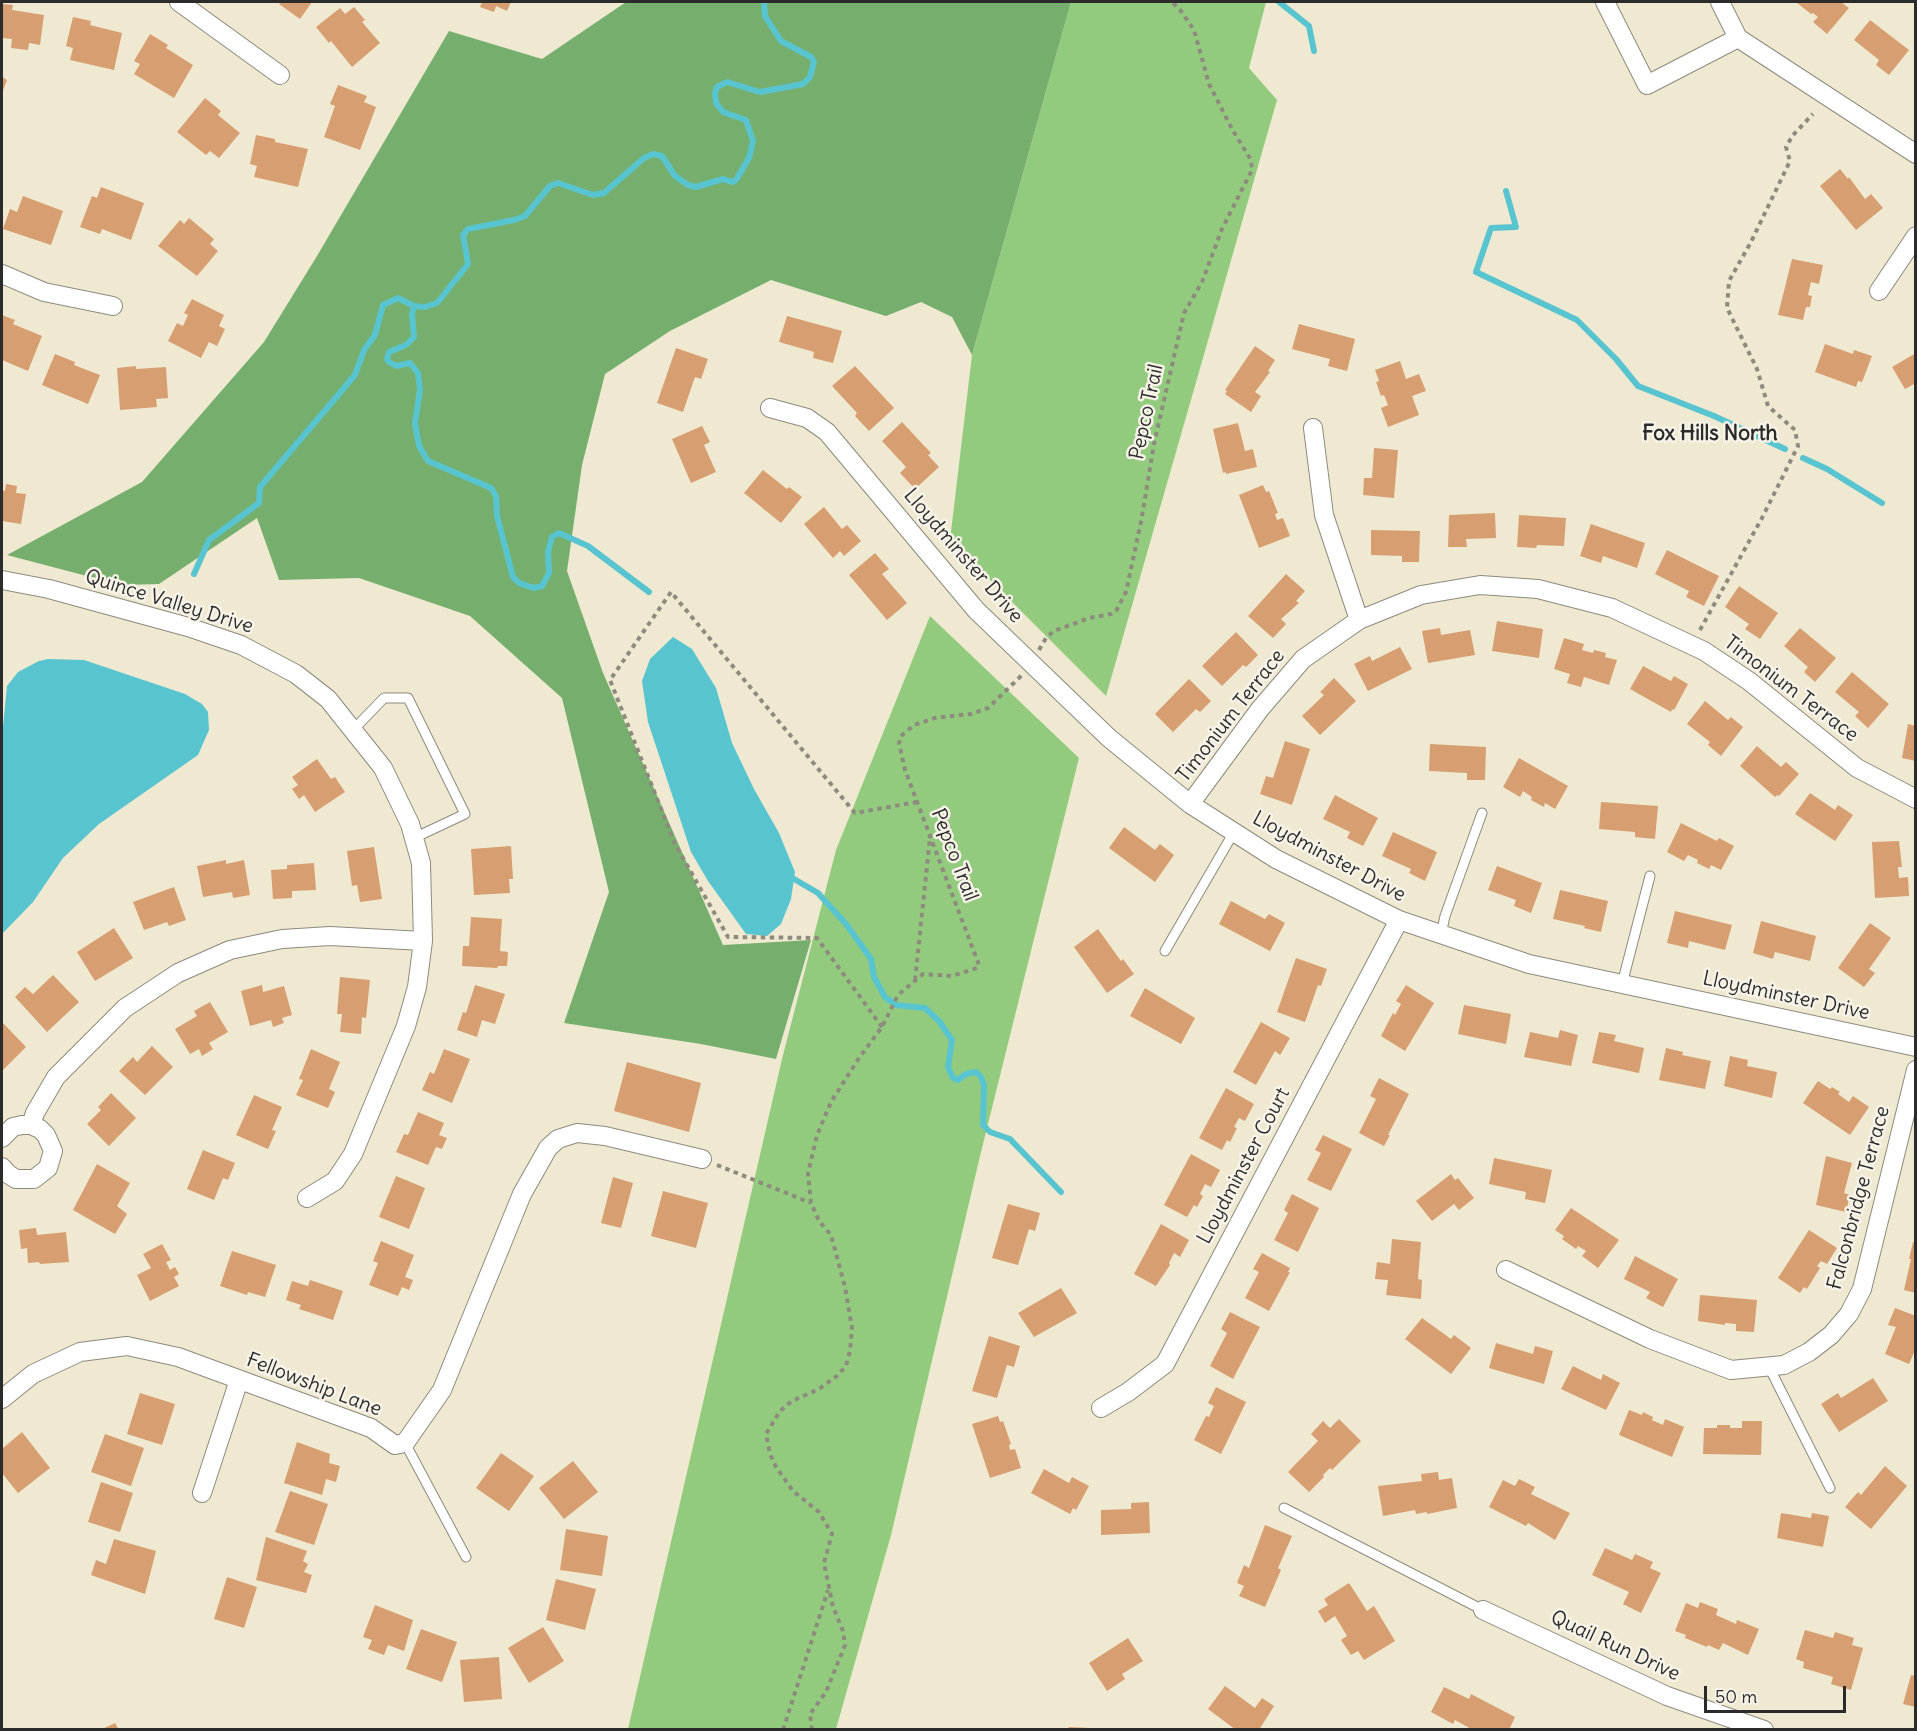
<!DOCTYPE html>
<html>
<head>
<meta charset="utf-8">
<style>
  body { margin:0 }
  #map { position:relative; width:1917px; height:1731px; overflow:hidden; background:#efe9d1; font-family:Delius,sans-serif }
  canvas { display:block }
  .frame { position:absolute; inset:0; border:3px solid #2b2b2b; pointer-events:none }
  .scale { position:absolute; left:1704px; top:1686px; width:142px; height:27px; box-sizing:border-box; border:3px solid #2b2b2b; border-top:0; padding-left:8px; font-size:18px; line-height:21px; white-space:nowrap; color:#2b2b2b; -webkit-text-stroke:4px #f7f3e8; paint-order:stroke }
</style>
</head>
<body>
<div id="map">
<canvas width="1917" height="1731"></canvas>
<div class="frame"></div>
<div class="scale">50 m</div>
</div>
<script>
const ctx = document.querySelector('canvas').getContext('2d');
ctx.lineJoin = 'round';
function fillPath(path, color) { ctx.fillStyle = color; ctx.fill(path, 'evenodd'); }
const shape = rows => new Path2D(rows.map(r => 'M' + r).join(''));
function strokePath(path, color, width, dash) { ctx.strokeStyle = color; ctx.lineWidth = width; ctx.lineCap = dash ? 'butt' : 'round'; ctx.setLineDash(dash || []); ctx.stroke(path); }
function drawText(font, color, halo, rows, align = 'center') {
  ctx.font = font + ' Delius,sans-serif'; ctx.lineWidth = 5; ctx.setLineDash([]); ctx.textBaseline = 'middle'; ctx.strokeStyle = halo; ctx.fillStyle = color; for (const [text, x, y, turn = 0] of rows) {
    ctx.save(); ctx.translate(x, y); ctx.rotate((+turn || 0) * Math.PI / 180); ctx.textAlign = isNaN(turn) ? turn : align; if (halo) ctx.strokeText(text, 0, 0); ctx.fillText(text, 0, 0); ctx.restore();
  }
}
const green = shape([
  [1071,2,1266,2,1249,68,1277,100,1106,696,950,540,972,355],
  [930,616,1079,758,981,1152,891,1535,836,1729,628,1729,782,1059,836,850]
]);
const forest = shape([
  [626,2,1071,2,972,355,952,317,921,302,886,316,771,280,670,331,605,374,582,465,567,571,603,673,723,945,811,940,776,1059,701,1044,564,1023,609,892,562,698,470,616,359,578,279,580,257,518,159,584,121,585,7,555,142,482,264,342,317,256,449,31,542,59]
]);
const water = shape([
  [673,637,692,649,716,688,732,743,754,789,779,833,795,872,791,899,781,924,767,936,746,934,708,881,691,852,648,722,642,681,650,659],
  [48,659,84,660,185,694,202,704,208,712,209,730,198,755,99,824,63,858,33,902,2,934,2,737,7,686,18,672,39,661]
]);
const stream = shape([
  [1279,2,1309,26,1314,51],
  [1506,191,1516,227,1491,228,1476,272,1577,320,1616,359,1638,386,1714,416,1785,449],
  [414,306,412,314,414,337,406,345,389,352,387,359,389,362,396,366,410,363,418,373,420,390,415,423,419,446,428,461,491,488,496,496,497,516,513,577,519,583,534,588,542,586,549,573,548,552,552,537,559,533,588,546,649,592],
  [1803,458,1827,469,1882,503],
  [194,574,209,540,259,503,260,487,355,375,364,350,375,335,383,305,398,298,414,306,425,307,437,303,449,288,468,264,463,235,468,229,514,220,525,216,550,186,558,183,593,195,604,193,644,158,653,154,662,156,675,176,688,185,696,187,723,179,732,182,736,180,749,158,753,141,746,120,723,112,716,103,715,93,717,87,727,82,760,92,803,84,810,77,814,62,811,57,781,41,765,16,764,2],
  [794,879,818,893,846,924,871,959,874,977,885,997,896,1005,925,1008,939,1021,952,1040,948,1067,953,1078,958,1080,966,1074,976,1072,981,1077,984,1085,983,1125,990,1132,1010,1139,1061,1192]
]);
const building = shape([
  [281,2,312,2,300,19,279,4],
  [482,2,511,2,507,11,496,6,494,12,480,7],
  [1796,2,1841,2,1849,8,1827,34,1813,22,1818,17,1813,13,1811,14],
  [2,4,13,5,12,10,44,15,40,45,29,43,28,50,11,48,12,39,2,38],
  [354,7,365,20,362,22,380,43,352,67,331,41,329,43,316,27,340,8,345,14],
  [73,17,91,21,90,25,122,33,114,70,70,60,73,48,66,46],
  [1870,20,1909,50,1889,75,1876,65,1879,60,1854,40],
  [150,34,168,45,166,48,193,65,174,98,134,74,140,64,134,61],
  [2,77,7,80,2,93],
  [338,85,367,96,364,102,376,107,360,150,324,137,335,106,330,104],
  [205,98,221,111,218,115,240,133,219,158,210,151,206,155,177,132],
  [256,135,275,139,275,142,308,149,298,187,254,177,257,166,250,164],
  [1840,169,1848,179,1849,177,1865,199,1871,194,1883,208,1856,230,1820,186],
  [101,187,144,203,131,240,102,229,100,234,80,227,92,196,97,198],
  [23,196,63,211,51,245,3,229,10,209,17,212],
  [189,218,214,239,210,244,218,251,197,276,158,246,180,220,184,224],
  [1792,259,1823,265,1819,284,1811,282,1808,295,1812,296,1810,307,1806,307,1803,320,1778,315],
  [192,299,224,315,219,326,225,329,217,346,209,342,201,358,168,341,177,323,183,326,188,315,184,313],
  [2,315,15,320,13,324,42,336,28,371,2,360],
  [787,316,842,331,833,363,813,358,814,352,779,342],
  [1299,324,1355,339,1347,371,1328,366,1330,359,1292,349],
  [1825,344,1853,354,1854,350,1872,356,1862,382,1858,381,1856,387,1815,372],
  [1255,346,1275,360,1268,371,1270,372,1255,392,1261,396,1251,412,1225,394,1227,391,1225,390],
  [676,348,708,359,701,379,695,377,683,412,657,403],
  [1916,353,1916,383,1905,389,1892,367],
  [55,354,75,362,74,365,100,375,88,404,42,385],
  [1400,361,1406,379,1419,374,1426,391,1412,396,1419,415,1388,427,1381,408,1388,405,1384,395,1381,396,1376,382,1379,381,1375,370],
  [136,366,136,369,166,367,168,398,156,399,157,407,120,410,117,368],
  [855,366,894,408,869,431,855,416,857,413,832,386],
  [902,422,931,453,928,455,939,467,915,489,900,473,906,467,882,441],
  [1238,423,1245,451,1253,449,1257,467,1226,474,1226,472,1223,473,1213,429],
  [702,426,710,442,704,445,716,472,691,483,672,439],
  [1374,448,1398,450,1394,498,1363,495,1364,478,1372,478],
  [763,470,787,489,789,487,802,497,781,523,744,493],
  [6,484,17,486,16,493,26,494,21,524,2,521,2,490,5,491],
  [1263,485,1266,492,1269,491,1278,513,1275,514,1277,520,1283,518,1290,536,1259,548,1239,495],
  [824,507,842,529,847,525,861,541,844,556,840,551,833,558,804,524],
  [1495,513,1496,538,1466,539,1467,547,1448,547,1449,515],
  [1519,515,1566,518,1564,546,1537,545,1536,548,1517,547],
  [1591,524,1645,543,1637,568,1603,556,1601,563,1580,556],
  [1371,530,1420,531,1419,562,1402,562,1402,556,1371,555],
  [1667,550,1719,576,1704,606,1686,597,1689,591,1655,574],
  [875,553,889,569,882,574,907,603,887,620,849,575],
  [1286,574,1305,591,1296,601,1299,603,1281,619,1286,624,1273,638,1248,616],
  [1739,586,1778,613,1760,639,1745,629,1749,624,1725,607],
  [1497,621,1543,629,1539,658,1492,651],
  [1440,628,1441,635,1470,630,1475,655,1428,663,1422,631],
  [1800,628,1836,658,1815,682,1804,672,1808,667,1784,646],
  [1236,632,1258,655,1246,667,1243,665,1222,686,1202,666],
  [1564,638,1584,644,1582,650,1593,653,1594,650,1606,653,1605,657,1617,660,1609,685,1584,677,1581,687,1567,683,1570,674,1554,669],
  [1400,647,1412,669,1368,691,1354,664,1370,656,1372,661],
  [1643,666,1671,681,1674,676,1688,684,1674,710,1672,709,1671,712,1630,689],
  [1852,672,1889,704,1868,728,1855,716,1859,712,1835,692],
  [1334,678,1356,701,1320,735,1302,716,1324,695,1320,692],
  [1189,679,1211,701,1200,712,1196,709,1173,732,1155,714],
  [1705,701,1728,720,1731,717,1743,727,1721,756,1708,745,1710,742,1687,724],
  [1908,724,1916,726,1916,761,1902,758],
  [1285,741,1310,749,1292,805,1260,794,1266,776,1273,778],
  [1430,744,1486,747,1485,780,1467,780,1467,773,1429,771],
  [1757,746,1781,767,1786,762,1799,774,1779,796,1777,795,1775,797,1740,766],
  [1519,758,1568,786,1555,809,1545,803,1544,807,1531,800,1532,797,1523,791,1520,797,1503,787],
  [317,759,331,779,335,777,345,792,315,812,304,795,299,799,292,789,298,785,292,777],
  [1810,793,1835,810,1838,805,1853,815,1835,841,1795,814],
  [1335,795,1378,818,1363,846,1347,838,1350,832,1323,819],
  [1601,802,1658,806,1655,839,1635,837,1635,832,1599,829],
  [1681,823,1717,841,1719,838,1734,846,1721,870,1711,865,1709,869,1697,863,1698,860,1688,855,1684,861,1667,852],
  [1124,827,1155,850,1160,844,1174,855,1155,882,1109,848],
  [1393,832,1437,852,1425,881,1409,873,1411,869,1382,856],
  [1899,841,1902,867,1898,867,1899,878,1908,877,1909,896,1875,898,1872,842],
  [511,846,513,879,509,879,510,893,474,895,471,849],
  [374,847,382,899,360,902,357,885,352,886,347,851],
  [226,860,226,864,244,860,250,895,233,898,232,892,203,897,197,866],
  [314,863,316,890,292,891,292,898,273,899,271,870,287,869,287,865],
  [1497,866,1542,883,1531,913,1514,906,1516,900,1488,890],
  [174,887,186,920,169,926,167,922,144,930,133,902],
  [1560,890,1608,901,1601,932,1584,928,1585,926,1553,919],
  [1231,901,1265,919,1269,914,1285,923,1270,951,1219,924],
  [1675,911,1732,925,1725,950,1689,941,1688,948,1667,943],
  [471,917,502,919,500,951,508,952,507,966,498,966,497,968,462,966,463,946,469,946],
  [1761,921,1816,936,1810,961,1775,952,1773,959,1753,953],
  [1870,923,1891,938,1869,969,1875,973,1864,987,1838,968],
  [114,928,133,958,95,981,77,952],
  [1098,929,1121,961,1123,959,1134,974,1107,993,1074,947],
  [1296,958,1327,969,1321,986,1318,985,1305,1022,1277,1012],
  [53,975,79,1002,47,1032,15,997,25,987,33,994],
  [340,977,370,980,366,1018,362,1017,361,1034,340,1032,342,1014,337,1014],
  [262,985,263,992,284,986,292,1015,282,1018,284,1023,273,1027,271,1020,250,1026,241,991],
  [475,985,505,994,495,1024,482,1020,477,1037,457,1030,463,1012,466,1013],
  [1406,985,1434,1003,1405,1051,1381,1036,1393,1013,1395,1015,1401,1004,1396,1001],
  [1145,988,1195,1018,1181,1044,1130,1016],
  [210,1002,228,1032,209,1043,213,1049,202,1056,199,1049,190,1054,175,1029,197,1016,194,1011],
  [1464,1005,1511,1014,1506,1044,1458,1034],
  [2,1022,26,1047,2,1071],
  [1261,1022,1290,1038,1280,1055,1275,1051,1256,1085,1233,1072],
  [1560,1030,1578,1035,1571,1066,1524,1057,1530,1032,1558,1038],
  [1599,1032,1616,1035,1614,1041,1644,1048,1639,1073,1592,1063],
  [152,1046,173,1067,145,1095,119,1071,133,1057,137,1062],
  [1666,1048,1683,1052,1682,1055,1711,1061,1705,1089,1659,1080],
  [311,1049,340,1062,329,1089,335,1092,328,1108,296,1095,303,1080,299,1079],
  [444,1049,470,1059,452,1103,422,1090,430,1072,434,1074],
  [1730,1056,1748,1060,1747,1066,1777,1072,1772,1098,1724,1086],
  [627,1062,701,1083,689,1132,614,1111],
  [1379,1078,1409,1094,1388,1135,1390,1135,1384,1146,1359,1133,1376,1099,1370,1096],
  [1818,1081,1830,1089,1832,1087,1840,1092,1838,1094,1849,1102,1853,1096,1869,1107,1850,1135,1803,1103],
  [1226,1088,1254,1104,1245,1121,1239,1118,1234,1127,1237,1128,1230,1142,1227,1140,1222,1150,1199,1138],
  [111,1093,136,1118,109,1146,87,1124,101,1110,98,1107],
  [254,1095,282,1107,272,1130,276,1131,268,1149,236,1135],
  [418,1112,444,1123,439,1135,447,1138,442,1149,436,1147,428,1165,396,1152,404,1134,408,1135],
  [1323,1135,1352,1149,1331,1191,1307,1180,1321,1153,1315,1150],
  [203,1150,235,1163,228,1180,223,1178,214,1200,187,1189],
  [1191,1154,1220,1170,1211,1187,1205,1184,1200,1194,1203,1196,1197,1207,1194,1205,1187,1217,1164,1205],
  [1826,1156,1852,1163,1844,1193,1850,1195,1846,1212,1816,1205],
  [1494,1158,1552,1170,1545,1203,1525,1199,1526,1192,1489,1184],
  [97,1164,130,1183,117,1206,127,1214,115,1234,73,1210],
  [1451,1174,1455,1180,1458,1178,1474,1198,1459,1210,1454,1204,1432,1221,1416,1201],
  [396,1176,425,1188,409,1229,379,1217],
  [613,1177,633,1183,621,1228,601,1223],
  [663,1191,708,1203,696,1248,651,1236],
  [1292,1194,1319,1208,1298,1252,1274,1240,1288,1213,1284,1210],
  [1008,1204,1040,1213,1035,1231,1029,1229,1018,1265,992,1258],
  [1571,1208,1619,1240,1598,1268,1582,1256,1586,1251,1578,1246,1576,1249,1562,1239,1564,1236,1555,1230],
  [1161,1224,1189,1240,1180,1257,1174,1253,1169,1263,1170,1265,1156,1286,1134,1274],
  [36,1228,37,1235,66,1232,69,1262,40,1264,39,1262,28,1263,27,1248,21,1249,19,1230],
  [1809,1230,1837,1248,1827,1264,1821,1261,1817,1266,1820,1268,1807,1289,1804,1287,1800,1293,1778,1278],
  [1392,1239,1421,1242,1418,1279,1422,1280,1421,1299,1386,1295,1388,1280,1375,1279,1377,1262,1390,1264],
  [381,1241,414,1255,405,1277,413,1280,409,1290,402,1287,398,1296,369,1285,378,1263,373,1261],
  [1913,1242,1916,1243,1916,1293,1904,1290,1911,1259,1909,1259],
  [162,1244,171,1260,166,1262,170,1270,175,1267,179,1274,174,1277,179,1286,150,1301,137,1275,151,1268,143,1254],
  [232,1251,276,1265,265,1297,248,1292,247,1295,220,1286],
  [1262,1253,1290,1268,1288,1272,1290,1272,1269,1311,1245,1298,1259,1272,1253,1269],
  [1635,1256,1678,1279,1663,1307,1646,1298,1650,1292,1624,1279],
  [310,1280,343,1291,333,1320,299,1309,301,1305,286,1300,292,1281,308,1286],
  [1061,1288,1077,1313,1034,1337,1018,1313],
  [1700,1295,1757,1300,1754,1332,1736,1331,1736,1324,1725,1323,1725,1325,1698,1321],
  [1895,1308,1916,1316,1916,1348,1909,1364,1885,1354,1896,1327,1888,1325],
  [1230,1312,1260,1327,1233,1379,1210,1366,1227,1333,1221,1329],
  [1422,1318,1451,1339,1454,1335,1471,1348,1451,1374,1405,1339],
  [989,1336,1020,1346,1014,1367,1007,1365,997,1398,972,1391],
  [1496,1343,1533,1354,1535,1346,1553,1351,1544,1384,1489,1368],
  [1573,1366,1601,1380,1603,1374,1620,1383,1606,1410,1561,1389],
  [1873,1378,1888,1401,1839,1432,1821,1404,1838,1393,1841,1398],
  [1216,1387,1246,1402,1221,1454,1194,1440,1206,1416,1209,1417,1214,1406,1208,1403],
  [140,1393,175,1404,162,1445,127,1434],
  [1629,1410,1642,1415,1643,1412,1653,1417,1652,1420,1663,1425,1665,1419,1684,1427,1672,1457,1619,1435],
  [998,1416,1000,1422,1003,1421,1011,1444,1009,1445,1010,1450,1015,1449,1021,1468,990,1478,972,1424],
  [1339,1419,1361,1441,1332,1470,1330,1468,1323,1475,1324,1477,1309,1492,1288,1472,1318,1441,1311,1434,1323,1421,1330,1428],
  [1742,1421,1762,1421,1761,1455,1703,1454,1704,1428,1717,1428,1717,1425,1730,1425,1730,1428,1742,1428],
  [22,1432,50,1468,18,1493,2,1473,2,1449],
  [105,1434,144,1448,131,1486,91,1472],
  [297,1442,330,1454,329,1463,340,1466,336,1482,326,1479,322,1495,284,1483],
  [501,1453,534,1476,509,1511,476,1488],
  [573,1461,598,1492,564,1519,539,1488],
  [1885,1466,1907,1486,1871,1529,1845,1507,1858,1492,1861,1495],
  [1044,1469,1069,1483,1072,1477,1089,1486,1076,1510,1073,1508,1070,1514,1031,1493],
  [1438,1472,1439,1480,1452,1478,1457,1508,1427,1514,1427,1512,1416,1514,1415,1510,1383,1516,1378,1486,1422,1481,1421,1474],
  [1519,1479,1535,1487,1531,1494,1570,1513,1555,1540,1528,1523,1526,1526,1489,1507,1503,1480,1515,1486],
  [101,1482,133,1493,120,1532,88,1522],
  [290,1491,328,1504,314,1545,275,1532],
  [1149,1502,1150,1533,1101,1535,1101,1510,1131,1509,1131,1503],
  [1781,1513,1811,1518,1812,1513,1829,1516,1823,1547,1777,1538],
  [1265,1525,1292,1536,1278,1568,1281,1570,1265,1607,1239,1596,1244,1586,1237,1583,1244,1565,1249,1568],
  [566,1529,608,1536,602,1576,560,1570],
  [266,1537,307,1551,303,1561,308,1564,304,1572,312,1575,306,1593,256,1580],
  [114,1539,156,1551,145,1594,91,1575,96,1560,106,1564],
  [1605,1548,1632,1560,1635,1554,1653,1562,1650,1568,1661,1573,1641,1613,1623,1604,1629,1592,1592,1575],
  [227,1577,257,1587,244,1628,214,1619],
  [556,1579,596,1589,585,1630,546,1620],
  [1349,1583,1367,1611,1374,1606,1395,1641,1364,1660,1358,1651,1351,1655,1341,1640,1347,1636,1335,1616,1325,1623,1318,1611,1328,1605,1324,1599],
  [1700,1602,1718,1609,1716,1615,1736,1624,1737,1620,1759,1629,1748,1655,1723,1643,1719,1650,1708,1645,1707,1647,1685,1638,1686,1635,1675,1631,1686,1603,1698,1608],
  [375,1605,413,1620,404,1651,388,1645,384,1655,368,1649,372,1640,363,1637],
  [543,1627,564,1661,529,1683,508,1648],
  [421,1629,457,1642,442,1682,406,1669],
  [1805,1630,1833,1638,1835,1632,1854,1638,1852,1645,1863,1648,1851,1690,1831,1684,1833,1677,1803,1668,1804,1662,1796,1659],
  [1128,1638,1143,1661,1122,1674,1125,1679,1107,1691,1089,1663],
  [499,1657,502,1699,464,1702,460,1660],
  [1911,1675,1916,1676,1916,1707,1903,1704],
  [1225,1686,1255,1708,1262,1698,1274,1706,1259,1730,1236,1730,1208,1709],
  [1444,1687,1469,1699,1471,1694,1515,1717,1509,1730,1473,1730,1455,1720,1453,1724,1431,1712],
  [115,1723,119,1730,100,1730],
  [1069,1727,1090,1728,1090,1730,1069,1730]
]);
const path = shape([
  [1700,630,1762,518,1798,446,1795,430,1768,406,1757,369,1727,308,1729,281,1751,242,1790,161,1786,147,1793,135,1813,114],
  [1039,650,1046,638,1054,631,1089,618,1111,614,1116,611,1126,592,1141,522,1154,444,1184,313,1202,282,1222,229,1252,170,1251,160,1232,129,1209,84,1194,30,1181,11,1172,2],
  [915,980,930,838],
  [882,1027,817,938,728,937,675,844,610,680,671,592,855,813,917,802],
  [717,1165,811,1203],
  [783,1730,828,1590],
  [812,1730,810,1714,826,1692,845,1645,843,1631,833,1607,824,1563,832,1534,819,1512,793,1491,776,1467,770,1454,766,1434,780,1411,792,1401,819,1389,837,1376,846,1366,850,1351,852,1328,845,1287,831,1235,819,1221,811,1203,808,1173,817,1135,831,1102,859,1058,882,1027,898,995,923,974,952,976,977,968,979,965,905,770,899,743,901,736,914,725,935,718,971,714,988,708,1022,675]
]);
const service = shape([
  [353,730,384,698,408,698,465,814,414,838],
  [1441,934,1445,916,1482,813],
  [1165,951,1234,832],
  [1622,984,1650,876],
  [1769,1367,1830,1488],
  [405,1443,466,1557],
  [1284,1508,1483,1610]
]);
const minor = shape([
  [179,2,280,75],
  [1605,2,1647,85,1738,38],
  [1720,2,1738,38,1916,154],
  [2,274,44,292,113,306],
  [1879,291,1916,236],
  [770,408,807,418,827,432,976,610,1109,738,1190,804,1276,859,1399,920,1529,964,1916,1047],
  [1313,428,1324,515,1359,620],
  [2,580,49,589,188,627,241,645,296,674,328,699,383,768,410,824,421,863,423,941,417,987,406,1026,353,1154,335,1181,307,1198],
  [1190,804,1260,709,1303,659,1359,620,1421,595,1480,585,1538,589,1612,608,1704,651,1749,681,1857,768,1916,799],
  [31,1125,35,1113,56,1077,125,1008,178,973,230,950,282,939,330,936,423,941],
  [2,1138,13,1127,22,1125,31,1125,40,1129,46,1135,53,1151,48,1168,34,1179,16,1179,8,1174,2,1167],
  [1506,1270,1650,1339,1731,1370,1784,1365,1809,1352,1831,1335,1849,1314,1862,1289,1916,1070],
  [2,1399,33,1374,80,1352,127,1346,178,1357,371,1428,395,1445,405,1443,442,1390,522,1194,548,1148,558,1139,577,1133,605,1136,702,1159],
  [1101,1408,1128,1392,1165,1364,1399,920],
  [202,1493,239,1380],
  [1483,1610,1667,1696,1764,1730]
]);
const streetNames = [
  ["Pepco Trail",1147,412,-78],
  ["Lloydminster Drive",963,556,49],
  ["Quince Valley Drive",169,602,17],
  ["Timonium Terrace",1791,689,37],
  ["Timonium Terrace",1231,716,-52],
  ["Pepco Trail",954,855,69],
  ["Lloydminster Drive",1329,857,28],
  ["Lloydminster Drive",1786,996,12],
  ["Lloydminster Court",1244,1166,-62],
  ["Falconbridge Terrace",1859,1198,-75],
  ["Fellowship Lane",314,1385,21],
  ["Quail Run Drive",1615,1646,25]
];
const neighbourhoodNames = [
  ["Fox Hills North",1710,434]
];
fillPath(green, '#93cb7e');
fillPath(forest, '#76af6d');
fillPath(water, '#58c4d0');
strokePath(stream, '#58c4d0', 6);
fillPath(building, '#d79f71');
strokePath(service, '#8d8a7e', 11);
strokePath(minor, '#8d8a7e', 20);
strokePath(path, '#8d8a7e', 4, [4.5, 4.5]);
strokePath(service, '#fff', 9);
strokePath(minor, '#fff', 18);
drawText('20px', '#2b2b2b', '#f7f3e8', streetNames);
drawText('bold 21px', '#2b2b2b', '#f7f3e8', neighbourhoodNames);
</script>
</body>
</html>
